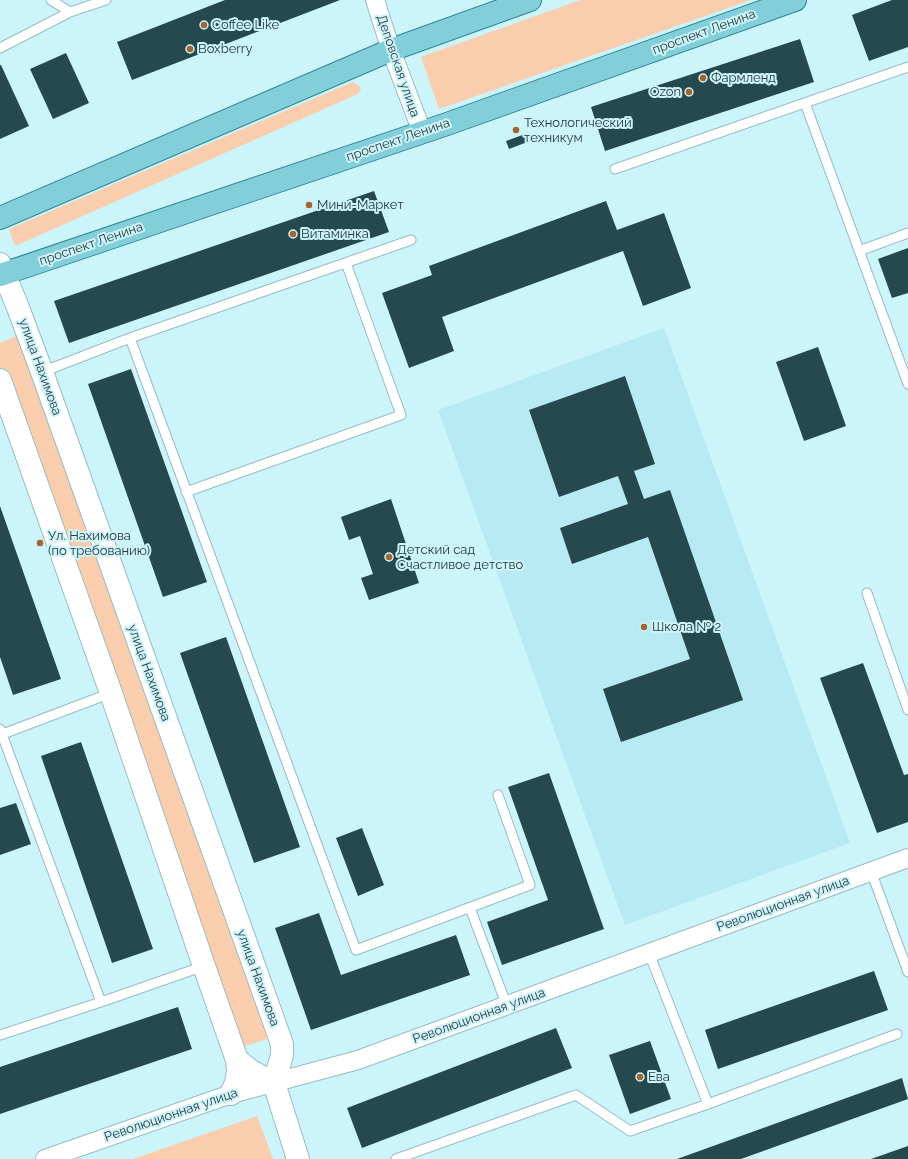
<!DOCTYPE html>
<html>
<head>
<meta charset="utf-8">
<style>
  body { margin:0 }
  canvas { display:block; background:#ccf4fb }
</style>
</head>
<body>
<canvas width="908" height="1159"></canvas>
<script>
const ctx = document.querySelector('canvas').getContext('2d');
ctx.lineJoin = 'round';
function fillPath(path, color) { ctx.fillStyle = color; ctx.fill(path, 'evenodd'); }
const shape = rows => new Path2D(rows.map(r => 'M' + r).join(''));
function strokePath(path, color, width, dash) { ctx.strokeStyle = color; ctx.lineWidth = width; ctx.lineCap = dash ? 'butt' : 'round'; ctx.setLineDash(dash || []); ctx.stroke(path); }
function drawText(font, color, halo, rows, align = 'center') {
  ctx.font = font + ' Raleway,sans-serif'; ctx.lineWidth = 4; ctx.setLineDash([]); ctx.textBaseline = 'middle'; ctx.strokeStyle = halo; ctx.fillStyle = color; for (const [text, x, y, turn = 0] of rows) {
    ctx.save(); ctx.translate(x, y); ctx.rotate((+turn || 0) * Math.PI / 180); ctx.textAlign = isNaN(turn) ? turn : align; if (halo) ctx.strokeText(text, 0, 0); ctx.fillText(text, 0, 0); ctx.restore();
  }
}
const built = shape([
  [664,328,850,843,625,925,438,410]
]);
const green = shape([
  [580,0,751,0,439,109,421,57],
  [353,82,361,88,360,91,358,94,15,246,9,229],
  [28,331,273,1037,239,1048,0,387,0,343],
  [257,1116,273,1159,133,1159]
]);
const building = shape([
  [225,0,340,0,132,80,117,42],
  [892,0,908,0,908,47,869,61,852,15],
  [800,39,814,82,605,151,591,107],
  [66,53,89,103,53,119,30,69],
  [0,65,1,65,29,126,0,139],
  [528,133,530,141,509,149,506,141],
  [374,191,389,232,69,343,54,301],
  [606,201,617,230,664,213,691,288,643,306,623,251,442,317,454,351,409,368,382,293,432,275,429,266],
  [908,248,908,293,892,298,878,259],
  [818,347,846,426,804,441,776,362],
  [131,369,207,582,163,597,88,384],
  [625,376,655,464,634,471,644,499,670,490,743,700,621,742,603,689,690,659,648,537,572,564,560,528,628,504,618,476,559,497,529,410],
  [391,499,419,583,369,600,361,578,373,574,360,536,349,540,341,517],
  [0,506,61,679,13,695,0,657],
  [226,637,300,847,254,863,180,653],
  [863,663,904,775,908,774,908,822,877,833,820,678],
  [81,742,153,949,112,963,41,756],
  [549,773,604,929,502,965,487,922,548,900,508,787],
  [16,803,31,844,0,855,0,808],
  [362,828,384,885,358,896,336,838],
  [319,913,341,975,456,935,470,975,311,1030,275,928],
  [874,971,888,1010,718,1069,705,1030],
  [178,1007,192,1049,0,1114,0,1067],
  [556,1028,572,1068,362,1148,347,1108],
  [650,1041,671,1099,630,1114,609,1055],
  [902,1078,908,1099,741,1159,677,1159],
  [908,1146,908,1159,871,1159]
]);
const service = shape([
  [51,0,70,12],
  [0,48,70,12,106,0],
  [805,103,908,384],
  [615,169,908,67],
  [859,251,908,233],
  [130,338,356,950,530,885,498,795],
  [42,372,130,338,411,240],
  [186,492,401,415,346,263],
  [867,593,908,710],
  [0,729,101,1002],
  [0,735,111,693],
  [871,871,908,972],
  [470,908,507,1006],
  [649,953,708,1104,897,1034],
  [0,1035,101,1002,204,966],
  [396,1159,576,1095,630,1131,708,1104]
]);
const minor = shape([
  [375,0,391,50,422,132],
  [45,1159,231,1094,358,1060,908,858]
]);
const tertiary = shape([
  [0,264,17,305,42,372,282,1044,282,1055,274,1083,298,1159],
  [0,380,111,693,204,966,237,1060,251,1071,274,1083],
  [231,1094,236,1083,238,1071,237,1060]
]);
const primary = shape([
  [0,218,391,50,530,0],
  [0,275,447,124,795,0]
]);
const markers = [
  [204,25,4,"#a66430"],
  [190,49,4,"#a66430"],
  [703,78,4,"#a66430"],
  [689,92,4,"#a66430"],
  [516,130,4,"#a66430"],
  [309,205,4,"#a66430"],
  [293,234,4,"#a66430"],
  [40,543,4,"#a66430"],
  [389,557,4,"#a66430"],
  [644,627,4,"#a66430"],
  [640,1077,4,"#a66430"]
];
const poiNames = [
  ["Coffee Like",212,25],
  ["Boxberry",198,49],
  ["Фармленд",711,78],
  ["Ozon",681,92,"right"],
  ["Технологический",524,123],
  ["техникум",524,138],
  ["Мини-Маркет",317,205],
  ["Витаминка",301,234],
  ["Ул. Нахимова",48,536],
  ["(по требованию)",48,551],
  ["Детский сад",397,550],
  ["Счастливое детство",397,565],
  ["Школа № 2",652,627],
  ["Ева",648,1077]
];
const streetNames = [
  ["проспект Ленина",704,32,-20],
  ["Деповская улица",398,66,71],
  ["проспект Ленина",398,140,-19],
  ["проспект Ленина",91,244,-19],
  ["улица Нахимова",40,367,70],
  ["улица Нахимова",149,673,70],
  ["Революционная улица",783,904,-20],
  ["улица Нахимова",258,978,70],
  ["Революционная улица",479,1016,-20],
  ["Революционная улица",171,1115,-19]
];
fillPath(built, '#b8eaf3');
fillPath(green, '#facdad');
fillPath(building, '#25494f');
strokePath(service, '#96bdc3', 11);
strokePath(minor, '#96bdc3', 20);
strokePath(tertiary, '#96bdc3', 24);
strokePath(primary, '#2d8692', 24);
strokePath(service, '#fff', 9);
strokePath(minor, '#fff', 18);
strokePath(tertiary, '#fff', 22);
strokePath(primary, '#82cfd9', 22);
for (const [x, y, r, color] of markers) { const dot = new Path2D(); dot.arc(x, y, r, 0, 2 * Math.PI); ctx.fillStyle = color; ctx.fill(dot); strokePath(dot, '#ccf4fb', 1.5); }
drawText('13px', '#2a3a3c', '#ccf4fb', poiNames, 'left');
drawText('13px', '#2a3a3c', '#ccf4fb', streetNames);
</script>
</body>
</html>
